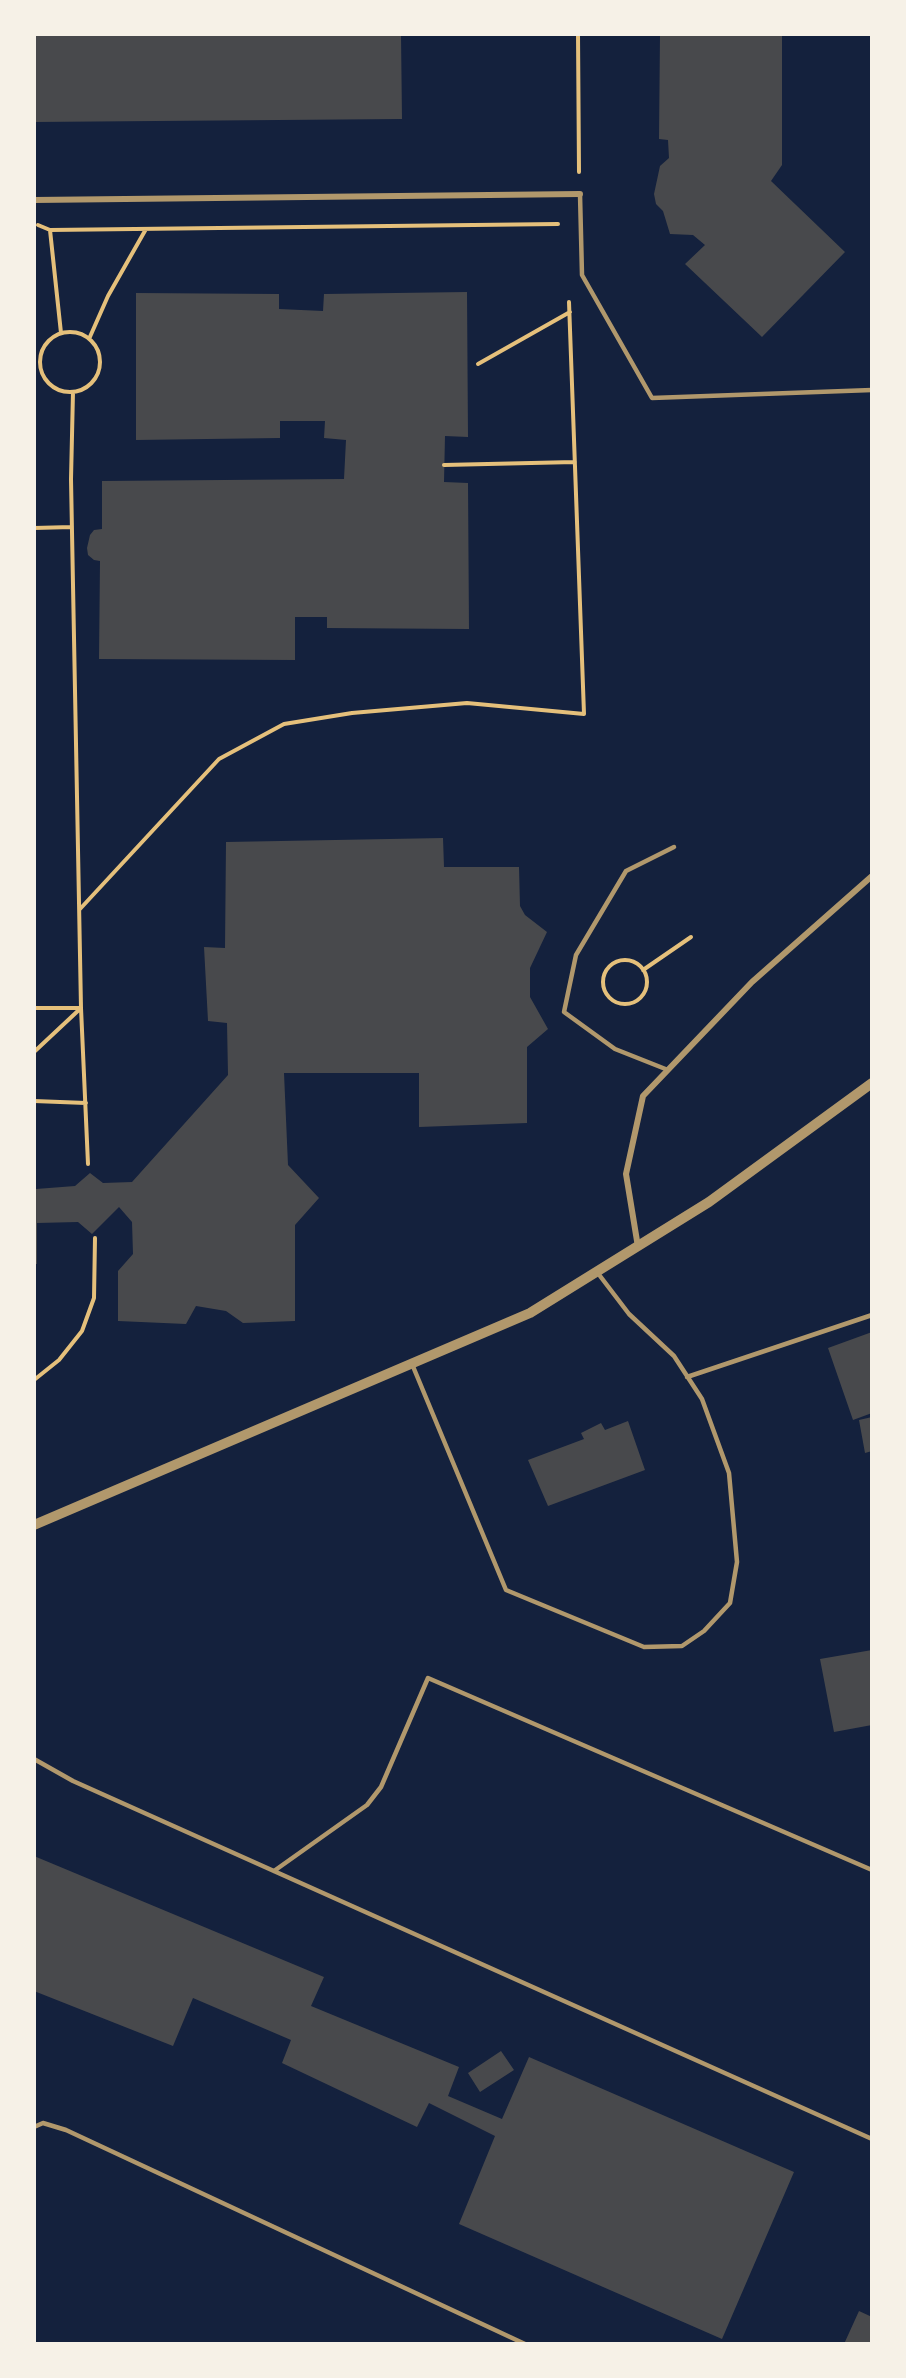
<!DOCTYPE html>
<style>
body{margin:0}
#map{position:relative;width:906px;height:2378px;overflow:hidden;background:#14213d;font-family:Lato,sans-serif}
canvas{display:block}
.frame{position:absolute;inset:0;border:36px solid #f6f1e7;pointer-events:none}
</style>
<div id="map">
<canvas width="906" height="2378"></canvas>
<div class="frame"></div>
</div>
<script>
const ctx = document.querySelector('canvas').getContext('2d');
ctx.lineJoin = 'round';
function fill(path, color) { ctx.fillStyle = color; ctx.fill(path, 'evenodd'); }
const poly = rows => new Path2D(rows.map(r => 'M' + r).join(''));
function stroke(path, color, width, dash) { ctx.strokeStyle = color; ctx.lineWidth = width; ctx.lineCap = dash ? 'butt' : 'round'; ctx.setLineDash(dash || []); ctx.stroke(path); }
fill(poly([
 [34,34,401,34,402,119,34,122],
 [660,34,782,34,782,165,771,181,845,252,762,337,685,264,705,245,693,235,670,234,663,211,656,204,654,194,660,166,669,158,668,140,659,139],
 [467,292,468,437,445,436,444,482,468,483,469,629,327,628,327,617,295,617,295,660,99,659,100,561,94,560,88,555,87,548,90,535,94,530,102,529,102,481,344,479,346,440,324,438,325,421,280,421,280,438,136,440,136,293,279,294,279,309,323,311,324,294],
 [443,838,444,867,519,867,520,906,525,915,547,932,530,968,530,997,548,1029,527,1047,527,1123,419,1127,419,1073,284,1073,288,1165,319,1198,295,1225,295,1321,243,1323,226,1311,196,1306,186,1324,118,1321,118,1271,133,1254,132,1222,119,1207,92,1234,78,1222,37,1223,37,1264,34,1264,34,1185,36,1189,75,1186,90,1173,103,1183,132,1182,228,1075,227,1023,208,1021,204,947,225,948,226,842],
 [872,1332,872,1413,853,1420,828,1348],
 [872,1417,872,1451,865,1453,859,1420],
 [628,1421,645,1470,548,1506,528,1460,584,1439,581,1433,601,1423,605,1430],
 [872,1650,872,1725,834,1732,820,1659],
 [34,1856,324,1977,311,2006,459,2067,448,2096,502,2119,529,2057,794,2172,722,2339,459,2224,495,2136,429,2103,417,2127,282,2063,291,2040,193,1998,173,2046,34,1991],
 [501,2051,514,2070,480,2092,468,2073],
 [859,2311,872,2317,872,2344,844,2344]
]), '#48494c');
stroke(poly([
 [578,34,579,172],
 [38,225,50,230,558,224],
 [50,230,61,333],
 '40 362a30 30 0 1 1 60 0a30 30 0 1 1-60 0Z',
 [89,339,108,296,146,229],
 [478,364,570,312],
 [444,465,575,462],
 [34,528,72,527],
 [80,909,219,759,284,724,352,713,467,703,584,714,569,302],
 '603 982a22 22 0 1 1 44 0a22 22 0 1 1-44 0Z',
 [643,970,691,937],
 [34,1008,81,1008,71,479,73,392],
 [81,1008,88,1164],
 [34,1052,81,1008],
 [34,1101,86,1103],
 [34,1380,59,1360,82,1331,94,1298,95,1238]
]), '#e5c07b', 4);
stroke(poly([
 [580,194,582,275,652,398,872,390],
 [668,1070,615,1049,564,1012,576,955,626,871,674,847],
 [412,1364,506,1590,644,1647,682,1646,704,1631,730,1603,737,1562,729,1473,702,1399,674,1356,629,1314,597,1272],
 [687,1377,872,1315],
 [34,1759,73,1781,872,2139],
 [274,1871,367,1805,381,1787,428,1678,872,1870],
 [34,2127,43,2123,66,2130,525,2344]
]), '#b1986c', 4.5);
stroke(poly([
 [34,200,580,194],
 [638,1247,626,1174,643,1096,752,982,872,876]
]), '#b1986c', 6);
stroke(poly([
 [34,1525,530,1313,709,1202,872,1083]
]), '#b1986c', 10);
</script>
